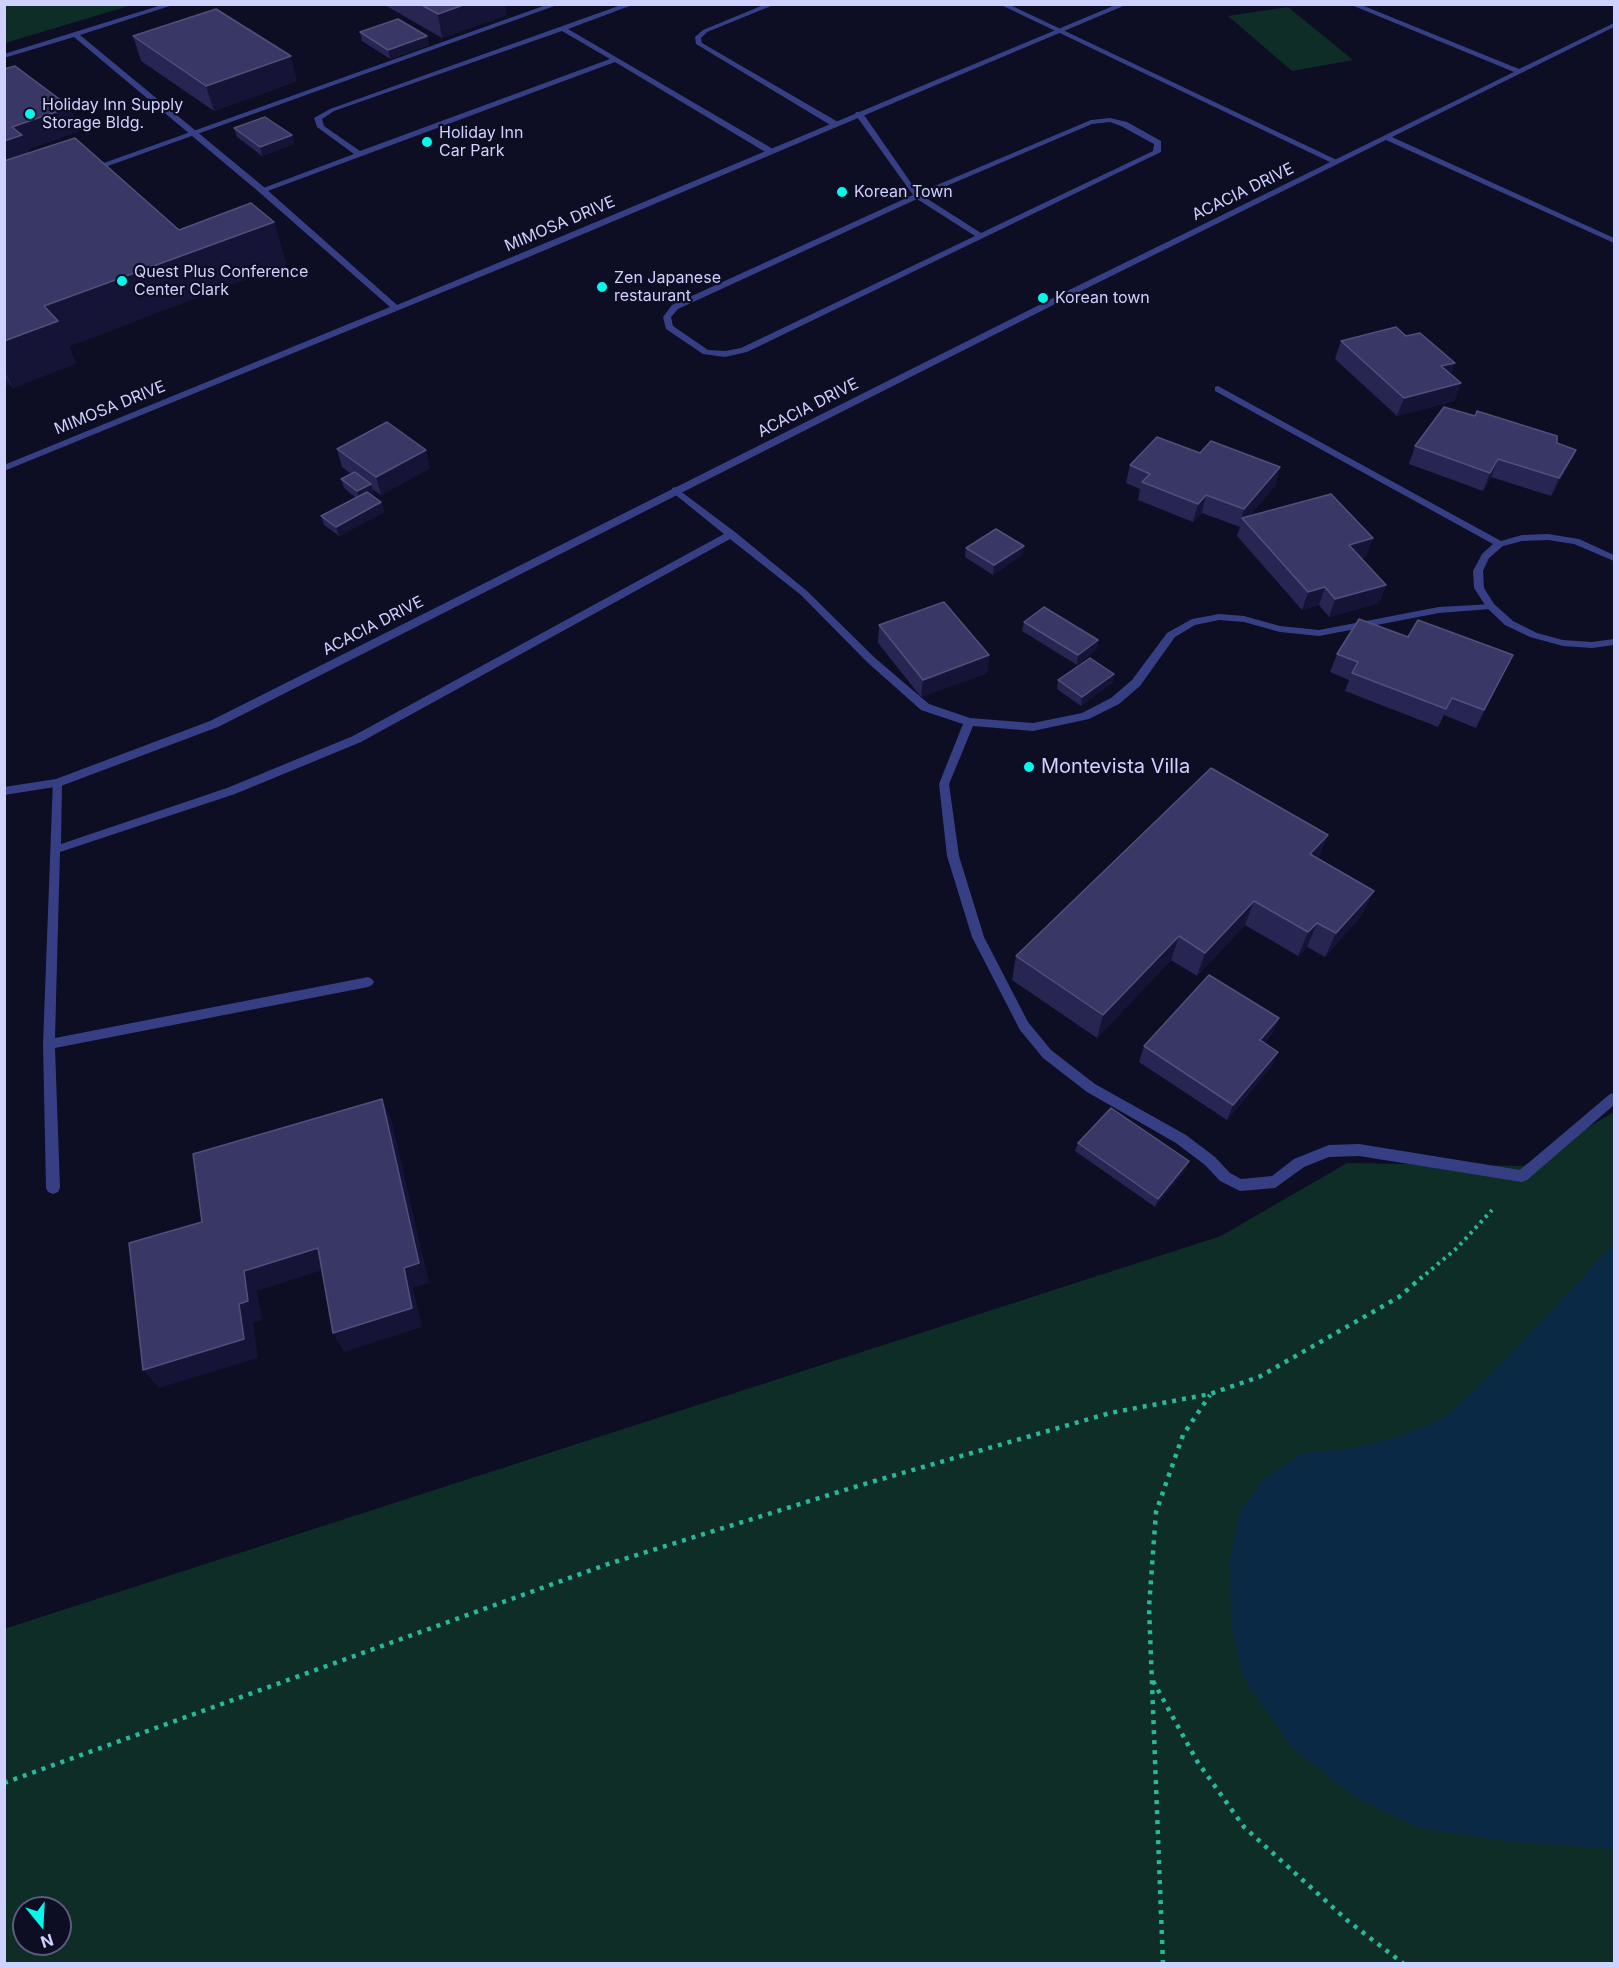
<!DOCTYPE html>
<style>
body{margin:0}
#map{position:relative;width:1619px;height:1968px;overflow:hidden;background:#0d0d23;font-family:Inter,sans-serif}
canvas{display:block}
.frame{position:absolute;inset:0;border:6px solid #cfd1ff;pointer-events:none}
.north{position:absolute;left:12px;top:1896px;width:60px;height:60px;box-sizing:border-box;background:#0d0d23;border:2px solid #5b5b7b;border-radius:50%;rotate:162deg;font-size:16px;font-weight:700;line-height:24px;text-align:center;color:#cfd1ff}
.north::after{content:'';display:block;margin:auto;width:21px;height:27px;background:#00faec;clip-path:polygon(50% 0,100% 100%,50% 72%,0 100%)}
</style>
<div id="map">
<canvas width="1619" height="1968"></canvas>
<div class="frame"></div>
<div class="north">N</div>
</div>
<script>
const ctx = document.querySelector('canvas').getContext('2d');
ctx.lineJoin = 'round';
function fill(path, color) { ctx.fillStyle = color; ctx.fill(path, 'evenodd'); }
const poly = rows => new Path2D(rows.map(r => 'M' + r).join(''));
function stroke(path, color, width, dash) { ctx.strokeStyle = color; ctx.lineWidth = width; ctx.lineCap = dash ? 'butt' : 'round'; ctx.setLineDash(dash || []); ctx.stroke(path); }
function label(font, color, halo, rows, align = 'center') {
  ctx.font = font + ' Inter,sans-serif'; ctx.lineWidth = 4.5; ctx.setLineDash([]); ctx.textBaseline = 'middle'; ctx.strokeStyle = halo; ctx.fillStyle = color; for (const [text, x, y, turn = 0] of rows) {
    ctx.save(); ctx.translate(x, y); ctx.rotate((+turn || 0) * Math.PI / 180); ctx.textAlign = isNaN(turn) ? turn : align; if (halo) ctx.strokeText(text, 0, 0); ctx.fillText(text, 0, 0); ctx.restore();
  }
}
fill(poly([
 [5,4,132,4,132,5,5,43],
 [1288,7,1353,60,1292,71,1228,16],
 [1614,1112,1614,1963,5,1963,4,1629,1221,1236,1347,1163,1523,1166],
 [24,1908,60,1908,60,1944,24,1944]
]), '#0f2d27');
fill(poly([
 [1614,1243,1614,1849,1512,1842,1419,1828,1357,1798,1293,1749,1243,1677,1231,1623,1230,1560,1239,1514,1264,1478,1303,1453,1348,1449,1391,1439,1440,1420,1471,1393,1521,1343]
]), '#092945');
stroke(poly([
 [1420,1279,1457,1248,1492,1210]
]), '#29b99a', 4, [3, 4.5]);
stroke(poly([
 [1153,1681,1197,1761,1244,1827,1348,1921,1404,1964],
 [4,1783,608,1564,861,1485,1110,1413,1210,1394,1259,1377,1399,1297,1422,1277],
 [1163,1964,1149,1607,1156,1512,1183,1435,1210,1395]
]), '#29b99a', 4.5, [4, 6]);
fill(poly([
 [549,4,560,4,94,171,87,169,549,4],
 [624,4,635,4,568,29,773,149,773,153,767,153,615,62,265,192,258,190,354,154,317,127,314,118,330,109,624,4],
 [562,31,610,59,360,151,324,126,322,119,334,111,562,31],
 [766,4,776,4,707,32,701,38,702,43,838,122,838,126,832,126,696,44,695,37,703,30,766,4],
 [999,4,1008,4,1341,162,1334,164,999,4],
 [856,112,862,112,918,193,1091,120,1110,118,1127,122,1161,141,1161,152,747,352,725,357,703,354,666,329,663,317,672,305,913,195,855,114,856,112],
 [1110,122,1121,126,1154,144,1153,151,981,233,923,196,1092,124,1110,122],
 [917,199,975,236,741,348,725,351,708,350,673,326,671,317,678,309,917,199],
 [675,487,735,532,807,591,875,658,929,704,970,718,1033,723,1082,713,1111,698,1132,680,1167,633,1192,619,1219,614,1244,616,1280,626,1319,630,1439,607,1493,604,1495,606,1490,609,1439,613,1319,636,1280,632,1244,622,1219,620,1195,625,1175,637,1140,686,1119,704,1089,719,1033,731,973,726,949,784,959,856,984,937,1028,1022,1051,1050,1095,1084,1186,1135,1215,1157,1230,1173,1241,1179,1272,1176,1294,1159,1329,1145,1359,1144,1520,1170,1610,1094,1614,1093,1614,1105,1527,1180,1522,1182,1359,1156,1329,1157,1304,1167,1275,1188,1240,1191,1220,1181,1205,1165,1176,1143,1087,1092,1043,1058,1020,1030,972,937,947,856,939,784,963,724,921,710,867,662,801,595,730,539,361,742,235,794,60,852,55,1038,368,977,372,979,374,982,372,985,368,987,55,1048,60,1188,58,1192,53,1194,48,1192,46,1188,43,1044,53,780,61,780,62,783,61,844,227,788,353,736,724,534,672,492,672,488,675,487]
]), '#363f84');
fill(poly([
 [165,4,176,4,80,35,265,188,397,305,1118,4,1128,4,524,259,4,471,4,465,390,307,259,192,74,37,4,58,4,54,165,4],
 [1349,4,1359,4,1519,69,1614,23,1614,27,1392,137,1614,238,1614,243,1386,140,1069,297,218,727,61,786,4,795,4,787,56,779,210,721,1063,293,1514,72,1349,4],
 [1218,386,1501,541,1522,535,1548,534,1579,539,1614,555,1614,561,1574,544,1548,540,1522,541,1503,546,1489,558,1483,571,1484,588,1494,604,1513,621,1537,633,1563,640,1592,642,1614,639,1614,645,1592,648,1563,646,1530,637,1505,625,1487,608,1474,588,1473,571,1482,554,1493,544,1215,391,1215,387,1218,386]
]), '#363f84');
fill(poly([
 [383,4,505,4,506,15,442,38],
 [360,32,427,36,429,45,390,59,362,41],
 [133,36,297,81,214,111,141,61],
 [4,69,79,131,28,149,30,153,179,230,274,222,286,264,69,346,76,363,13,388,10,384,4,386],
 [234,128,292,135,294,144,262,156,237,137],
 [1341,341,1451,375,1461,383,1454,401,1397,416,1335,359],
 [1557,443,1576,450,1567,468,1551,496,1491,477,1483,491,1409,464,1415,446],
 [337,449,430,468,381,495,372,489,374,494,371,495,381,502,384,512,339,536,324,525,321,516,356,498,344,488,341,479,351,474,342,467],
 [1200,453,1280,467,1275,486,1249,516,1373,538,1366,556,1361,558,1386,585,1379,603,1329,617,1319,605,1302,610,1237,536,1240,527,1202,513,1193,522,1138,500,1140,489,1126,483,1130,465],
 [1024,546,1022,555,993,575,965,557,966,548],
 [1024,622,1097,649,1077,665,1022,631],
 [879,625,989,655,987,673,921,697,878,643],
 [1408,637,1513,655,1476,728,1444,715,1438,727,1345,691,1349,680,1330,672,1337,654],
 [1114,674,1112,683,1081,706,1057,689,1058,680],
 [1318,859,1362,915,1325,957,1307,947,1298,956,1245,925,1197,976,1171,960,1097,1038,1012,980,1016,956],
 [1279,1018,1272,1034,1265,1042,1271,1067,1227,1120,1139,1062,1144,1046],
 [1078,1143,1189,1161,1186,1169,1155,1207,1075,1151]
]), '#272552');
fill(poly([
 [466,4,505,4,506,15,442,38,438,14],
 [427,36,429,45,390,59,388,50],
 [291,56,297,81,214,111,206,86],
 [70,107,79,131,28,149,32,159,4,169,4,141,12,127],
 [292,135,294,144,262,156,260,147],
 [274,222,286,264,69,346,76,363,13,388,4,370,4,341,44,306],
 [1455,363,1449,381,1441,366],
 [4,373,10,384,4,386],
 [1461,383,1454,401,1397,416,1404,398],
 [426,450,430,468,381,495,376,477],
 [1576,450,1567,468,1551,496,1559,478],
 [1498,459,1491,477,1483,491,1490,473],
 [1280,467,1275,486,1245,521,1242,518,1239,527,1244,509],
 [371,484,374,494,360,501,357,491],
 [1206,495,1202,513,1193,522,1198,504],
 [381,502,384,512,339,536,336,527],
 [1373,538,1366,556,1342,563,1349,545],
 [1024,546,1022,555,993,575,994,565],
 [1386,585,1379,603,1329,617,1335,599],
 [1325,587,1319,605,1302,610,1308,592],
 [1098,640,1097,649,1077,665,1078,655],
 [989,655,987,673,921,697,923,680],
 [1513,655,1504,673,1476,728,1484,710],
 [1114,674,1112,683,1081,706,1082,697],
 [1328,835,1318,860,1310,854],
 [1374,891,1362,915,1325,957,1336,933],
 [1254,901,1245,925,1197,976,1205,953],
 [1317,923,1307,947,1298,956,1308,932],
 [1179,936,1171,960,1097,1038,1103,1015],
 [1279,1018,1272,1034,1253,1055,1260,1040],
 [1278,1052,1271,1067,1227,1120,1233,1105],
 [382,1099,392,1122,429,1283,413,1288,422,1327,344,1352,333,1333,404,1268],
 [1189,1161,1186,1169,1155,1207,1158,1199],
 [318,1248,329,1268,257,1291,262,1320,253,1323,258,1358,159,1388,143,1370,239,1304,244,1271]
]), '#151437');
const building = poly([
 [420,4,466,4,438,14,420,4],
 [216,9,291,56,206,86,133,36,216,9],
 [398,19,427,36,388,50,360,32,398,19],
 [15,66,70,107,12,127,22,135,4,141,4,69,15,66],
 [265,117,292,135,260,147,234,128,265,117],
 [75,138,179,230,251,203,274,222,44,306,58,321,4,341,4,161,75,138],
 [1396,327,1406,336,1420,333,1455,363,1441,366,1461,383,1404,398,1341,341,1396,327],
 [1444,407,1475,416,1477,411,1557,436,1557,443,1576,450,1559,478,1498,459,1490,473,1415,446,1444,407],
 [387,422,426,450,376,477,337,449,387,422],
 [1157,437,1200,453,1211,441,1280,467,1244,509,1206,495,1198,504,1142,482,1150,474,1130,465,1157,437],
 [355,472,371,484,357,491,341,479,355,472],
 [367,492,381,502,336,527,321,516,367,492],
 [1331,494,1373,538,1349,545,1386,585,1335,599,1325,587,1308,592,1242,518,1331,494],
 [996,529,1024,546,994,565,966,548,996,529],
 [944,602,989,655,923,680,879,625,944,602],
 [1044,607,1098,640,1078,655,1024,622,1044,607],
 [1359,619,1408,637,1418,620,1513,655,1484,710,1452,698,1446,709,1352,673,1358,662,1337,654,1359,619],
 [1090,658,1114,674,1082,697,1058,680,1090,658],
 [1211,768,1328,835,1310,854,1374,891,1336,933,1317,923,1308,932,1254,901,1205,953,1179,936,1103,1015,1016,956,1211,768],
 [1209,975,1279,1018,1260,1040,1278,1052,1233,1105,1144,1046,1209,975],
 [382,1099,419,1263,404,1268,412,1308,333,1333,318,1248,244,1271,248,1301,239,1304,244,1339,143,1370,129,1243,202,1222,193,1154,382,1099],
 [1111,1108,1189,1161,1158,1199,1078,1143,1111,1108]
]);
fill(building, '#393765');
stroke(building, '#50507d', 1.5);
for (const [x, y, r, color] of [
 [30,114,6,"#00faec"],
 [427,142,6,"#00faec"],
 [842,192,6,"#00faec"],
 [122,281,6,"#00faec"],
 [602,287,6,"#00faec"],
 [1043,298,6,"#00faec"],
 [1029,767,6,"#00faec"]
]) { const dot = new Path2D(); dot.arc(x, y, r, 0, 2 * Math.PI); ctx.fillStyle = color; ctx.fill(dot); stroke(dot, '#0d0d23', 2); }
label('16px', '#cfd1ff', '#0d0d23', [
 ["Holiday Inn Supply",42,105],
 ["Storage Bldg.",42,123],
 ["Holiday Inn",439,133],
 ["Car Park",439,151],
 ["Korean Town",854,192],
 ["Quest Plus Conference",134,272],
 ["Center Clark",134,290],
 ["Zen Japanese",614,278],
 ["restaurant",614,296],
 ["Korean town",1055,298]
], 'left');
label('16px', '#cfd1ff', '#0d0d23', [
 ["ACACIA DRIVE",1243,192,-26],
 ["MIMOSA DRIVE",560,224,-23],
 ["MIMOSA DRIVE",110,408,-22],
 ["ACACIA DRIVE",808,408,-27],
 ["ACACIA DRIVE",373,626,-27]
]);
label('20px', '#cfd1ff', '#0d0d23', [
 ["Montevista Villa",1041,767]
], 'left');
</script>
